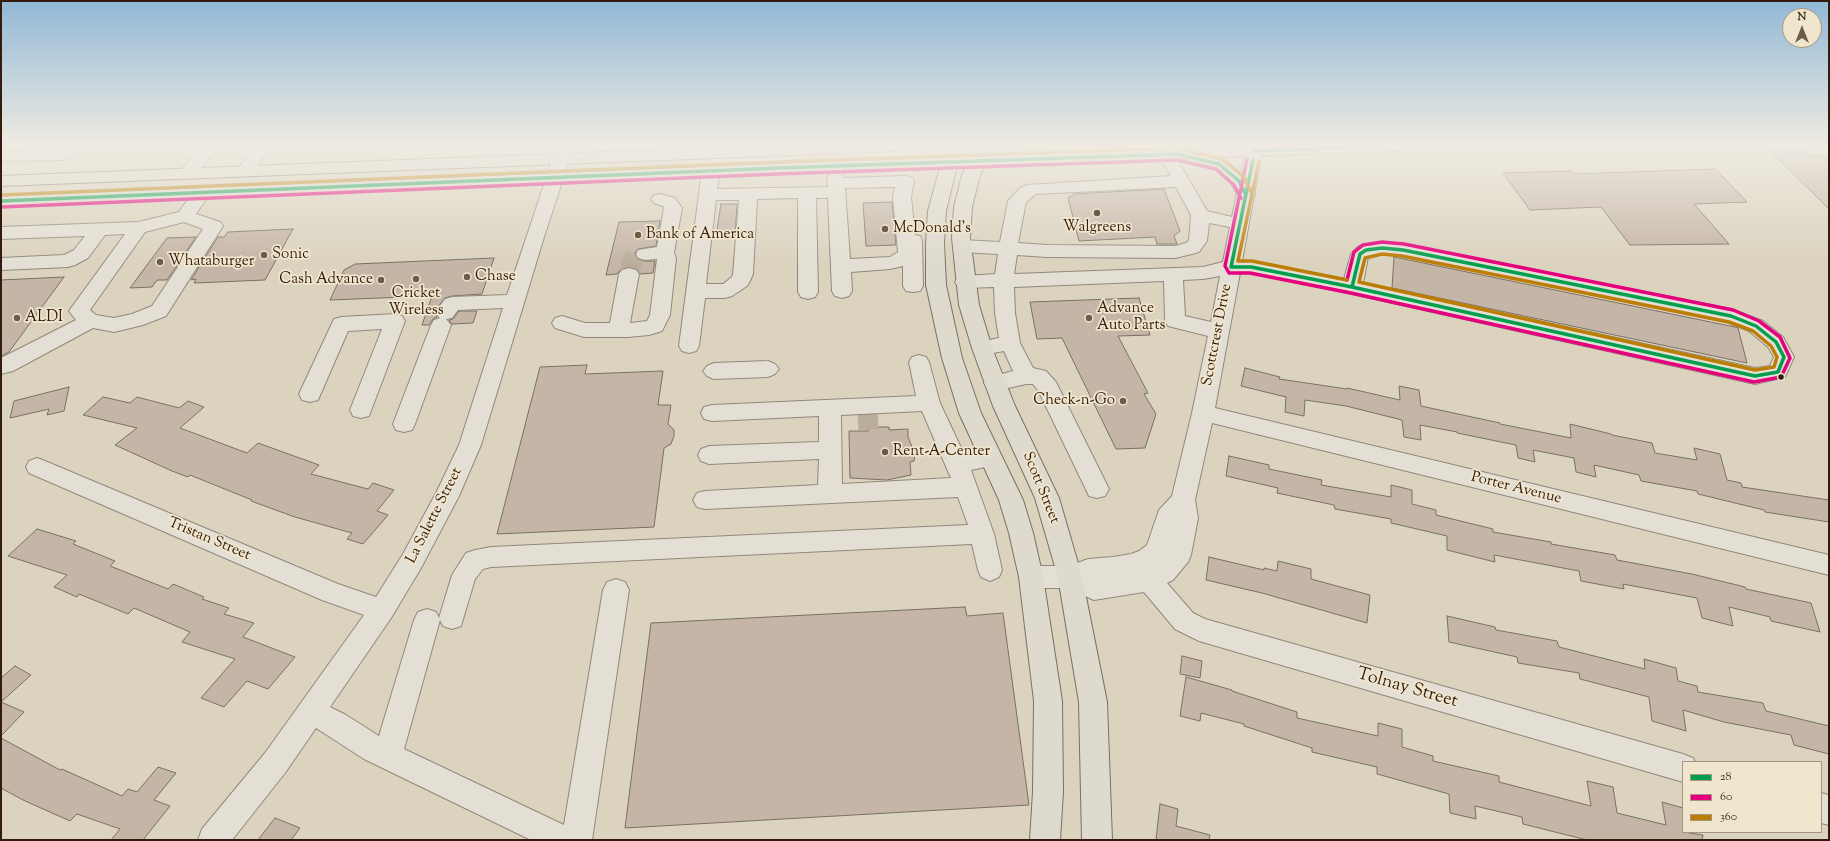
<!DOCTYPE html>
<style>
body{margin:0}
#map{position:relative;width:1830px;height:841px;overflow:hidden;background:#dcd3bf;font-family:"Sorts Mill Goudy",serif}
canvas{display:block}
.frame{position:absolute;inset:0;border:2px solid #331c0d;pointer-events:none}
.legend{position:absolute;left:1682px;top:761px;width:140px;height:72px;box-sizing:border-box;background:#f0e6ce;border:1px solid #a49581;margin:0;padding:5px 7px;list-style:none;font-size:12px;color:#331c0d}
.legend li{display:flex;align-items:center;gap:8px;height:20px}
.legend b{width:20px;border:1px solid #a49581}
.north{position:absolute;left:1782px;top:8px;width:40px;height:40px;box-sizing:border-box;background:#f0e6ce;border:1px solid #a49581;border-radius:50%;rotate:0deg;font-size:11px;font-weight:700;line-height:16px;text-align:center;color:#331c0d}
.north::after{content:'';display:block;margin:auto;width:14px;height:18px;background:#6e5c4b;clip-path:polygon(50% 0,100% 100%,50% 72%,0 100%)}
</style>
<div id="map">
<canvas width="1830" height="841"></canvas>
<div class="frame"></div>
<ul class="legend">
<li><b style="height:5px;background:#039f4e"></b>28</li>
<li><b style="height:5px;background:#e5007d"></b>60</li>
<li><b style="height:5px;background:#bc7d04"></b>360</li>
</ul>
<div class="north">N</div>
</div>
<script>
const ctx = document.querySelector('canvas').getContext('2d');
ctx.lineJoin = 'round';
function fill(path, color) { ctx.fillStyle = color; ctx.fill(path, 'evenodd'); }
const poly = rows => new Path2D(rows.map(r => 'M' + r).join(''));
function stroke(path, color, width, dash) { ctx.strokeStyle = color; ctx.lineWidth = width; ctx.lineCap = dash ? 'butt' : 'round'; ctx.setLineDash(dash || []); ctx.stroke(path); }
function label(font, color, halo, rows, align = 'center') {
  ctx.font = font + ' "Sorts Mill Goudy",serif'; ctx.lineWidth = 3.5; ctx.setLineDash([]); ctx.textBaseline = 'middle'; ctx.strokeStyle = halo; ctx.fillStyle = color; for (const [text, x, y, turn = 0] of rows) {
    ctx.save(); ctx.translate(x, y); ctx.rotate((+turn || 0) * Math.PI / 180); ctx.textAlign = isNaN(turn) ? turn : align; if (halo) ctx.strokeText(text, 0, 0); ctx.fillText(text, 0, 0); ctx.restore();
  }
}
fill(poly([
 [300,146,363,146,358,155,285,158]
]), '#cbc6a1');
const building = poly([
 [1767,148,1801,148,1810,156,1829,156,1829,209,1767,148],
 [1715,169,1747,202,1694,204,1729,244,1630,245,1601,207,1530,210,1503,173,1572,171,1575,174,1715,169],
 [1164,189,1180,231,1174,236,1177,244,1157,244,1155,237,1079,241,1068,198,1074,194,1164,189],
 [892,202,896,245,866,246,863,203,892,202],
 [721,204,737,204,735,236,716,236,721,204],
 [660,221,656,246,638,249,635,253,638,259,645,261,655,261,653,273,640,274,636,269,629,267,621,269,617,274,606,275,619,222,660,221],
 [293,229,265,280,194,283,196,279,191,280,218,237,224,237,228,232,293,229],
 [196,237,167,280,157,280,152,287,130,288,167,238,196,237],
 [1394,257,1735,327,1738,328,1747,363,1392,288,1394,257],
 [494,258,482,294,452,296,445,298,434,312,437,317,433,319,429,325,422,325,432,296,330,300,344,270,355,264,494,258],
 [64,277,9,352,1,356,1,280,64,277],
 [1139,298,1150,335,1118,336,1148,393,1144,394,1156,414,1145,448,1116,449,1062,338,1037,339,1030,302,1139,298],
 [459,311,477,311,473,323,452,324,449,320,453,319,459,311],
 [587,365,585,374,663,371,658,405,671,405,668,424,674,430,674,436,671,444,664,448,654,527,497,534,540,367,587,365],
 [1245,368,1280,377,1279,379,1347,389,1347,388,1400,400,1399,386,1419,390,1421,406,1500,423,1500,424,1571,438,1570,424,1611,434,1612,435,1652,443,1655,453,1697,460,1694,448,1720,454,1727,480,1741,483,1742,487,1829,500,1829,522,1765,512,1764,510,1698,494,1697,491,1641,481,1639,475,1594,465,1596,477,1576,472,1574,458,1533,450,1535,462,1518,458,1516,445,1457,433,1457,432,1420,425,1421,440,1404,437,1402,420,1346,406,1305,400,1304,416,1285,412,1286,397,1241,386,1245,368],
 [69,387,64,411,47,415,49,409,10,418,14,401,69,387],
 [103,397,130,403,137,397,179,408,188,401,204,407,180,428,247,453,258,443,319,465,311,474,368,489,373,483,394,490,377,511,388,515,363,544,347,539,352,533,295,517,251,501,252,500,190,475,188,477,172,471,115,445,137,428,83,415,103,397],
 [881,427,889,427,889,430,908,429,908,437,915,454,914,461,910,462,911,475,887,480,850,478,849,431,868,431,868,428,881,427],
 [1229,456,1269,465,1269,469,1322,480,1321,485,1391,497,1391,485,1412,490,1412,504,1436,510,1436,515,1493,529,1493,532,1551,542,1551,544,1615,555,1617,560,1692,574,1745,587,1746,589,1811,603,1820,632,1771,621,1770,617,1729,607,1733,626,1702,618,1697,598,1623,584,1624,589,1581,581,1579,571,1494,555,1495,562,1447,550,1447,536,1391,523,1391,519,1335,509,1334,505,1277,493,1278,488,1226,476,1229,456],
 [37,529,76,541,73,544,115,561,110,566,168,589,173,584,204,597,202,599,229,608,224,614,254,623,243,637,295,657,268,689,247,681,224,707,201,698,235,659,182,642,190,632,134,608,128,614,79,594,77,597,54,587,67,575,8,556,37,529],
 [1209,557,1264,570,1264,568,1277,571,1278,561,1311,569,1311,579,1370,595,1367,623,1262,593,1206,580,1209,557],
 [965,607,967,616,1003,613,1029,805,625,828,651,623,965,607],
 [1447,616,1495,627,1496,630,1557,641,1559,647,1645,669,1644,659,1676,668,1678,681,1697,686,1698,692,1763,703,1766,711,1829,726,1829,754,1794,745,1791,735,1724,722,1683,710,1686,731,1652,721,1649,697,1580,679,1579,673,1518,663,1517,657,1449,642,1447,616],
 [1182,656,1202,661,1200,678,1180,674,1182,656],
 [15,666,31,675,1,702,1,678,15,666],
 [1186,677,1232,690,1232,691,1297,712,1297,718,1378,736,1378,723,1402,729,1402,747,1433,756,1433,761,1499,776,1499,782,1591,806,1587,781,1613,787,1617,813,1666,825,1662,802,1683,808,1683,832,1703,835,1702,840,1587,840,1523,824,1522,817,1475,806,1476,819,1450,813,1449,794,1377,774,1377,767,1312,752,1312,748,1244,726,1244,724,1201,713,1200,721,1180,716,1186,677],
 [1,702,24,712,1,736,1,702],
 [1,738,60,770,62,769,122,796,128,789,137,792,158,767,176,773,154,800,170,806,143,840,111,840,120,829,77,814,70,821,23,800,1,788,1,738],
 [1160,804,1178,809,1176,826,1210,835,1209,840,1156,840,1160,804],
 [275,818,300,828,291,840,258,840,275,818]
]);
fill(building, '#c5b5a7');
stroke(building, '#787064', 1);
stroke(poly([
 [629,274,633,259,636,255,645,254],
 [858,420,880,419]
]), '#baae9b', 20, [20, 10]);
const minor = poly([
 [64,146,84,146,69,159,63,160,1,161,1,151,59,150,64,146],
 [204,146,223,146,207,161,194,178,188,179,182,178,179,174,182,170,195,153,204,146],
 [254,146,272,146,264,156,252,175,246,176,240,175,237,171,254,146],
 [557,146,574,146,544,237,481,445,459,496,421,568,391,618,330,707,346,715,379,736,414,620,418,612,427,609,436,612,440,620,404,749,564,825,603,590,607,582,616,579,625,582,629,590,592,840,531,840,364,759,316,728,285,773,232,840,198,840,202,829,265,753,364,615,322,600,29,473,26,467,29,461,37,458,45,461,338,584,376,597,403,554,436,493,459,445,503,308,458,310,452,318,446,319,451,325,415,424,412,430,404,432,396,430,393,424,431,325,434,320,440,318,435,313,445,299,452,297,507,295,557,146],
 [1041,146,1057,146,1060,158,1057,162,1051,163,1045,162,1042,158,1041,146],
 [1247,146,1263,146,1242,261,1251,261,1344,279,1351,254,1359,246,1382,242,1403,244,1731,309,1763,321,1783,337,1794,357,1785,377,1755,384,1352,294,1251,273,1240,273,1215,408,1829,555,1829,575,1212,423,1195,500,1198,518,1191,555,1188,562,1173,580,1167,583,1193,613,1205,619,1683,754,1693,758,1695,762,1683,762,1683,782,1199,641,1175,629,1144,592,1094,600,1067,588,1031,588,1022,585,1019,577,1022,569,1031,566,1069,566,1088,559,1113,557,1131,554,1139,551,1147,545,1159,510,1172,496,1192,413,1208,336,1168,326,1165,321,1164,281,1014,287,1015,313,1020,343,1033,368,1046,371,1056,382,1109,489,1105,496,1097,498,1089,496,1039,392,1033,384,1026,384,995,391,987,388,984,383,987,378,1013,371,1004,351,982,355,975,353,972,348,975,343,999,338,995,313,994,287,965,288,958,287,955,282,958,277,965,276,995,274,998,254,962,252,955,250,953,246,955,242,962,240,1000,242,1008,201,1020,188,1027,185,1171,176,1158,154,1160,150,1166,149,1172,150,1174,154,1207,211,1232,217,1247,146],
 [1176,187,1191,215,1189,240,1186,243,1175,246,1047,245,1018,243,1026,202,1036,194,1176,187],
 [1209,223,1230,227,1223,262,1203,267,1014,274,1017,255,1047,257,1175,258,1192,254,1199,252,1207,241,1209,223],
 [1382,254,1403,256,1727,322,1749,331,1768,347,1774,357,1770,366,1755,368,1363,283,1368,257,1382,254],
 [1220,276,1211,322,1185,316,1183,280,1203,279,1220,276],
 [711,166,717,167,720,171,717,189,828,187,827,178,830,174,836,173,842,174,844,178,905,176,911,177,914,181,911,197,915,235,920,236,922,240,923,286,920,291,913,292,906,291,903,286,903,266,890,269,851,272,852,291,849,296,842,298,835,296,832,291,828,198,816,198,818,292,815,297,808,299,801,297,798,292,798,198,757,199,753,274,750,281,747,286,732,296,725,298,705,298,699,346,696,351,689,353,682,351,679,346,702,171,705,167,711,166],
 [895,187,893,197,898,252,890,257,850,259,845,188,895,187],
 [716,200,739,200,733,274,732,277,723,284,706,284,716,200],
 [202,187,208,188,211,192,196,214,220,222,223,226,166,316,143,325,114,332,93,328,13,371,1,374,1,358,76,320,69,311,125,234,105,235,88,258,75,265,68,267,1,270,1,258,64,255,74,250,85,236,1,239,1,227,139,222,179,212,196,188,202,187],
 [184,222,203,229,152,306,132,314,114,318,96,315,90,310,145,232,184,222],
 [660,194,675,198,682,208,674,253,676,258,670,315,662,331,649,335,628,337,584,337,555,328,552,323,555,318,562,316,585,323,610,323,619,274,622,270,629,268,636,270,639,274,630,323,647,321,650,315,657,259,645,260,638,258,636,254,638,250,657,247,664,208,663,206,654,203,651,199,654,195,660,194],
 [395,314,402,316,405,321,369,416,361,418,353,416,350,410,382,329,348,331,318,400,310,402,302,400,299,394,334,319,341,317,395,314],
 [919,355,926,357,929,362,940,403,964,454,991,449,999,452,1002,458,999,464,971,470,994,534,1002,570,999,577,990,581,981,577,978,570,972,544,491,567,483,569,475,579,461,626,452,629,443,626,439,618,452,575,466,553,475,550,491,547,968,525,958,497,705,509,697,507,693,500,697,493,705,491,818,485,819,459,709,464,701,461,698,455,701,449,709,446,819,442,819,416,712,421,704,419,701,413,704,407,712,405,916,396,909,362,912,357,919,355],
 [922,411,951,478,842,484,841,415,922,411],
 [768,361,775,364,779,369,775,374,768,377,714,379,707,376,703,371,707,366,714,363,768,361],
 [1821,793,1829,795,1829,825,1821,823,1821,793]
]);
const major = poly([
 [756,146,902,146,900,150,894,151,1,186,1,176,756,146],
 [950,146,964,146,965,149,962,156,971,156,976,146,990,146,991,149,989,155,1244,146,1404,146,1402,150,1396,151,1216,157,1225,160,1245,177,1255,195,1252,199,1246,200,1240,199,1231,183,1223,175,1213,168,1190,161,1189,158,984,166,980,175,972,207,970,238,979,305,992,348,1015,406,1059,498,1082,577,1107,702,1112,840,1082,840,1079,702,1058,577,1035,498,993,406,972,348,959,305,952,238,954,207,962,175,966,166,957,167,956,170,946,211,944,243,946,285,962,358,981,413,1023,500,1033,533,1043,577,1062,701,1063,792,1060,840,1030,840,1033,792,1034,701,1019,577,1009,533,999,500,959,413,942,358,926,285,926,243,928,211,940,167,1,206,1,196,945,157,950,146]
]);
stroke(minor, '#90887b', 2);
stroke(major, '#787064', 2);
fill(minor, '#e4dfd5');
fill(major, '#dfdace');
stroke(poly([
 [1254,151,1387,146],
 [1253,160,1231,267,1251,267,1352,287],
 [1,201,777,168,1177,154,1219,164,1239,181,1246,195],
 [1382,248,1403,250,1731,316,1756,326,1776,342,1784,357,1778,372,1755,376,1352,287,1360,254,1366,250,1382,248]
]), '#039f4e', 3.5);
stroke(poly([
 [1247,159,1225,266,1229,273,1250,273,1351,293,1754,382,1781,377,1790,358,1780,337,1759,321,1733,310,1404,244,1382,242,1363,245,1354,252,1347,280],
 [1,207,777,174,1177,160,1216,169,1234,185,1241,198]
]), '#e5007d', 3.5);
stroke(poly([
 [1259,161,1238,261,1252,261,1347,280],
 [1,195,777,162,1177,148,1222,159,1244,177,1251,192],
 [1382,254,1402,256,1729,322,1753,331,1771,346,1777,357,1774,367,1755,370,1359,282,1365,258,1382,254]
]), '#bc7d04', 3.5);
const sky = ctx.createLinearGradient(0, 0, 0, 264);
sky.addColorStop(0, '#91b8d6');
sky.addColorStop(0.55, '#efebe2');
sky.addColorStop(1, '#efebe200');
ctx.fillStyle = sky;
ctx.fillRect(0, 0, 1830, 264);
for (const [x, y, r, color] of [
 [1097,213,4,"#6e5c4b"],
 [885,229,4,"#6e5c4b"],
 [638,235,4,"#6e5c4b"],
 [264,255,4,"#6e5c4b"],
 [160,262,4,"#6e5c4b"],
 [467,277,4,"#6e5c4b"],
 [416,279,4,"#6e5c4b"],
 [381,280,4,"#6e5c4b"],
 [17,318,4,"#6e5c4b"],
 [1089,318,4,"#6e5c4b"],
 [1781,377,3.5,"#331c0d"],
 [1123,401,4,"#6e5c4b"],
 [885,452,4,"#6e5c4b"]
]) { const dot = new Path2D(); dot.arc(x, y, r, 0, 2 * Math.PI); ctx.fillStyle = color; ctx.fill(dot); stroke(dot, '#f0e6ce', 1.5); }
label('15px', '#331c0d', '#f0e6ce', [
 ["Walgreens",1097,228,"center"],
 ["McDonald's",893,229],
 ["Bank of America",646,235],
 ["Sonic",272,255],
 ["Whataburger",168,262],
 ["Chase",475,277],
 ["Cash Advance",373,280,"right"],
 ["Cricket",416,294,"center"],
 ["Wireless",416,311,"center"],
 ["Advance",1097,309],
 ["Auto Parts",1097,326],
 ["ALDI",25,318],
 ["Check-n-Go",1115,401,"right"],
 ["Rent-A-Center",893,452]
], 'left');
label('15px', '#331c0d', '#f0e6ce', [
 ["Scottcrest Drive",1218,335,-79],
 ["Scott Street",1040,488,68],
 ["Porter Avenue",1516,489,14],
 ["La Salette Street",435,516,-63],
 ["Tristan Street",209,540,23]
]);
label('18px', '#331c0d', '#f0e6ce', [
 ["Tolnay Street",1407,689,16]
]);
</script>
